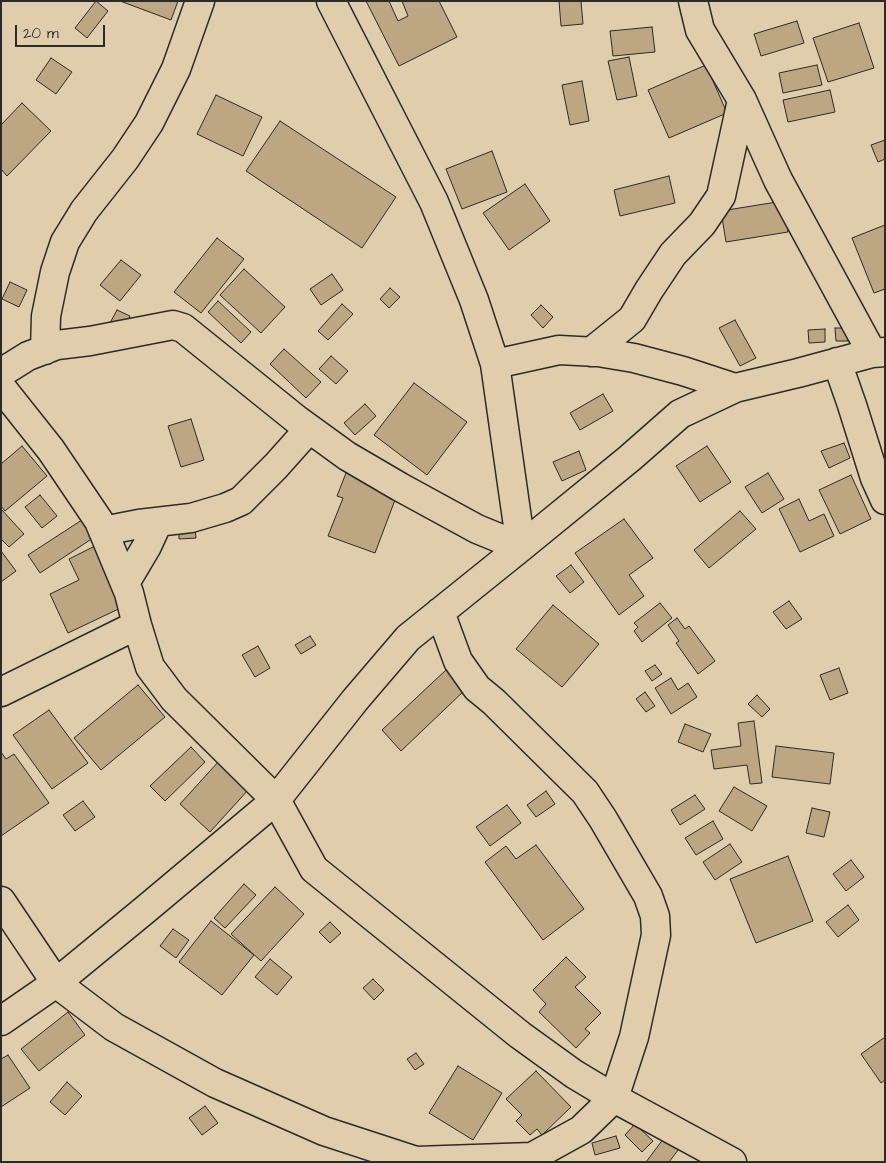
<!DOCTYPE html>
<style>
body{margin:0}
#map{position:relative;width:886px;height:1163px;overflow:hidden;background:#e0cdab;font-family:"Architects Daughter",sans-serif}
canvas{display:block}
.frame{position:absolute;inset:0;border:2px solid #2b2b2b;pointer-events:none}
.scale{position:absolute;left:15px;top:25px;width:90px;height:22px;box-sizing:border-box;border:2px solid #2b2b2b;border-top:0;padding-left:6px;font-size:15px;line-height:18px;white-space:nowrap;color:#2b2b2b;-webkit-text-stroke:4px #e0cdab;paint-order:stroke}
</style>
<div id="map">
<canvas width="886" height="1163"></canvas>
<div class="frame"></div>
<div class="scale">20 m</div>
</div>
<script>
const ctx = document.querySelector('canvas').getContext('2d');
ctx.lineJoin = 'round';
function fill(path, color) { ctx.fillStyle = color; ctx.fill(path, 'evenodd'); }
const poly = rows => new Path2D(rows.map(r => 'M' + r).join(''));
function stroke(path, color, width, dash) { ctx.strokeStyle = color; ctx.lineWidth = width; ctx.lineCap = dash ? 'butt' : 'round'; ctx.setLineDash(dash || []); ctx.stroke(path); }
const building = poly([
 [96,1,108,11,87,38,75,28,96,1],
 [120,1,178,1,171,20,120,1],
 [366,1,389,1,398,21,408,16,402,1,439,1,457,37,399,66,366,1],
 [559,1,581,1,583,24,561,26,559,1],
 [797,21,804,43,761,56,754,34,797,21],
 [859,23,874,68,828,82,813,38,859,23],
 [652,27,655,52,613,56,610,31,652,27],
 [629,57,637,96,617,100,608,61,629,57],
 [51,58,72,72,56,94,36,80,51,58],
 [706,65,727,113,669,138,648,90,706,65],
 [817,65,822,85,783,93,779,73,817,65],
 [582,81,589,121,570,125,562,85,582,81],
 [830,90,835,112,788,122,783,100,830,90],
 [216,95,262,117,243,156,197,134,216,95],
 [22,103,51,131,7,176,1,169,1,125,22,103],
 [280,121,396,197,362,248,246,171,280,121],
 [885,140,885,159,878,162,871,145,885,140],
 [492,151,507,192,462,209,446,169,492,151],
 [669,176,675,203,620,216,614,190,669,176],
 [525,184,550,221,509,250,483,213,525,184],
 [783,201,788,232,726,242,721,211,783,201],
 [885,225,885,289,874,293,852,238,885,225],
 [217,238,244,259,201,313,174,292,217,238],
 [121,260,141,275,120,301,100,285,121,260],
 [244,269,285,307,261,333,220,295,244,269],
 [332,274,343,290,321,305,310,289,332,274],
 [10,282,27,290,19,307,2,299,10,282],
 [390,288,400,297,389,308,380,299,390,288],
 [218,301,251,332,241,343,208,312,218,301],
 [342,304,353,314,328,340,318,331,342,304],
 [541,305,553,317,543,328,531,315,541,305],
 [117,310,130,316,124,329,110,323,117,310],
 [735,320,756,358,740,366,719,328,735,320],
 [835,328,848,328,848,341,836,341,835,328],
 [825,329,825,342,809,343,808,330,825,329],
 [284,349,321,382,306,398,270,364,284,349],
 [331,356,348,371,336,384,319,369,331,356],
 [414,383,467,422,427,475,374,435,414,383],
 [603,394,613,411,580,430,570,413,603,394],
 [365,404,376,416,355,435,344,423,365,404],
 [191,419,204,460,181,467,168,426,191,419],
 [844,443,850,458,829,468,821,451,844,443],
 [22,446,47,476,5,511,1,506,1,464,22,446],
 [707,446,731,482,700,502,676,466,707,446],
 [579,451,586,470,562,481,553,462,579,451],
 [346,473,398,492,375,553,328,536,343,498,337,496,346,473],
 [768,473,784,499,762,513,745,487,768,473],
 [851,475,871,519,840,534,819,490,851,475],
 [40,495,57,516,42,528,25,507,40,495],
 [799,499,809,521,824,514,834,536,800,552,779,509,799,499],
 [1,509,24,534,9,547,1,539,1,509],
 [740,511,756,529,709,568,694,550,740,511],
 [85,518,96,536,40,573,28,555,85,518],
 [624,519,653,558,629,575,644,596,619,615,575,553,624,519],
 [195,528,196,538,179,539,179,529,195,528],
 [99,544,129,604,68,633,50,594,79,580,69,559,99,544],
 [1,551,16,571,1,582,1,551],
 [571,565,584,582,570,593,556,576,571,565],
 [789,601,802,619,786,629,773,612,789,601],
 [660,603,672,618,642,642,634,631,638,627,634,623,660,603],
 [553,605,599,644,562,687,516,649,553,605],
 [677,618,685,629,689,626,715,661,698,674,676,643,679,641,668,625,677,618],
 [310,636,316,645,301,654,295,645,310,636],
 [258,646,270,668,255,677,242,655,258,646],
 [655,665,662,674,652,681,645,671,655,665],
 [839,668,848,693,830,700,820,675,839,668],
 [447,669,466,689,401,751,382,730,447,669],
 [671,678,678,690,688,683,697,697,671,714,655,688,671,678],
 [138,685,165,717,101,770,74,738,138,685],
 [645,692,655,706,646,712,636,699,645,692],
 [757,695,770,709,762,717,748,704,757,695],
 [49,710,88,763,52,789,13,735,49,710],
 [754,721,762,783,750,784,747,765,714,769,711,750,741,746,738,723,754,721],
 [685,724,711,734,703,752,678,742,685,724],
 [776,746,834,753,830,784,772,777,776,746],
 [191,747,205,762,165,801,150,786,191,747],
 [1,752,6,759,14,754,49,803,1,836,1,752],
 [219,761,249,789,210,832,180,804,219,761],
 [734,787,767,806,752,831,719,811,734,787],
 [546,791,555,804,536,817,527,805,546,791],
 [695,795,705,809,680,825,671,810,695,795],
 [83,801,95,817,75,831,63,815,83,801],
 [507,805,521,823,490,846,476,827,507,805],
 [812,808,830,812,824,837,806,833,812,808],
 [713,821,723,839,696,855,685,838,713,821],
 [730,844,742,862,715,880,703,862,730,844],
 [536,845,584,909,543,940,485,862,506,846,516,859,536,845],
 [788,856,813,921,756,943,730,879,788,856],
 [851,860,864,877,846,891,833,874,851,860],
 [244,884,256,895,225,928,214,918,244,884],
 [275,887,304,914,261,961,231,934,275,887],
 [848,905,859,920,838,937,826,922,848,905],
 [211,921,254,955,222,995,179,962,211,921],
 [330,922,341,933,330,943,319,932,330,922],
 [173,929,189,940,176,958,160,946,173,929],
 [566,957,586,977,575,987,601,1013,585,1029,590,1033,576,1048,539,1012,546,1004,533,990,566,957],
 [270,959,292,977,277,995,255,977,270,959],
 [373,979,384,990,374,1000,363,988,373,979],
 [68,1012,85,1035,39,1071,21,1049,68,1012],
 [885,1037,885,1080,881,1083,861,1054,885,1037],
 [416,1053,424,1064,415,1070,407,1059,416,1053],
 [8,1055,30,1088,1,1107,1,1059,8,1055],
 [458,1066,502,1093,473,1140,429,1113,458,1066],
 [536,1071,571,1107,542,1135,537,1129,530,1135,516,1121,522,1115,506,1099,536,1071],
 [67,1082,82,1096,65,1115,50,1102,67,1082],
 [205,1106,218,1123,202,1135,189,1118,205,1106],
 [635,1124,653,1141,642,1152,625,1135,635,1124],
 [667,1134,682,1145,669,1162,646,1162,667,1134],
 [616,1136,620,1148,595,1155,592,1143,616,1136]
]);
fill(building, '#bda682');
stroke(building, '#2b2b2b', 1);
const minor = poly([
 [331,1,434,202,474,300,495,364,521,547],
 [693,1,700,30,742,100,778,180,872,353],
 [45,350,46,316,55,272,65,242,84,211,125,159,149,123,176,69,200,1],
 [591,352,632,319,649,290,673,254,702,224,721,196,742,100],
 [837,362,852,405,875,478,885,500],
 [495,364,559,350,598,352,634,358,683,371,735,388],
 [1,373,28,356,57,345,90,341,173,325,183,328,296,419,347,456,400,487,477,529,521,547],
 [1,387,51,450,99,521,129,593,137,625,150,667,174,699,276,800,314,869,520,1035,574,1074,614,1098,732,1162],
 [103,531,139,524,191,518,225,508,241,501,276,466,309,429],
 [125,583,147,546,158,522],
 [1,692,137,625],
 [1,901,56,983,114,1027,215,1083,324,1131,416,1161,532,1157,581,1130,614,1098,634,1037,656,935,655,916,648,896,603,819,585,792,494,702,477,688,458,661,440,612],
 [1,1021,56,983,146,909,276,800,355,700,408,638,521,547,630,458,680,414,735,388,798,373,872,353,885,352]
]);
stroke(minor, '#2b2b2b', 31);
stroke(minor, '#e0cdab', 28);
</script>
